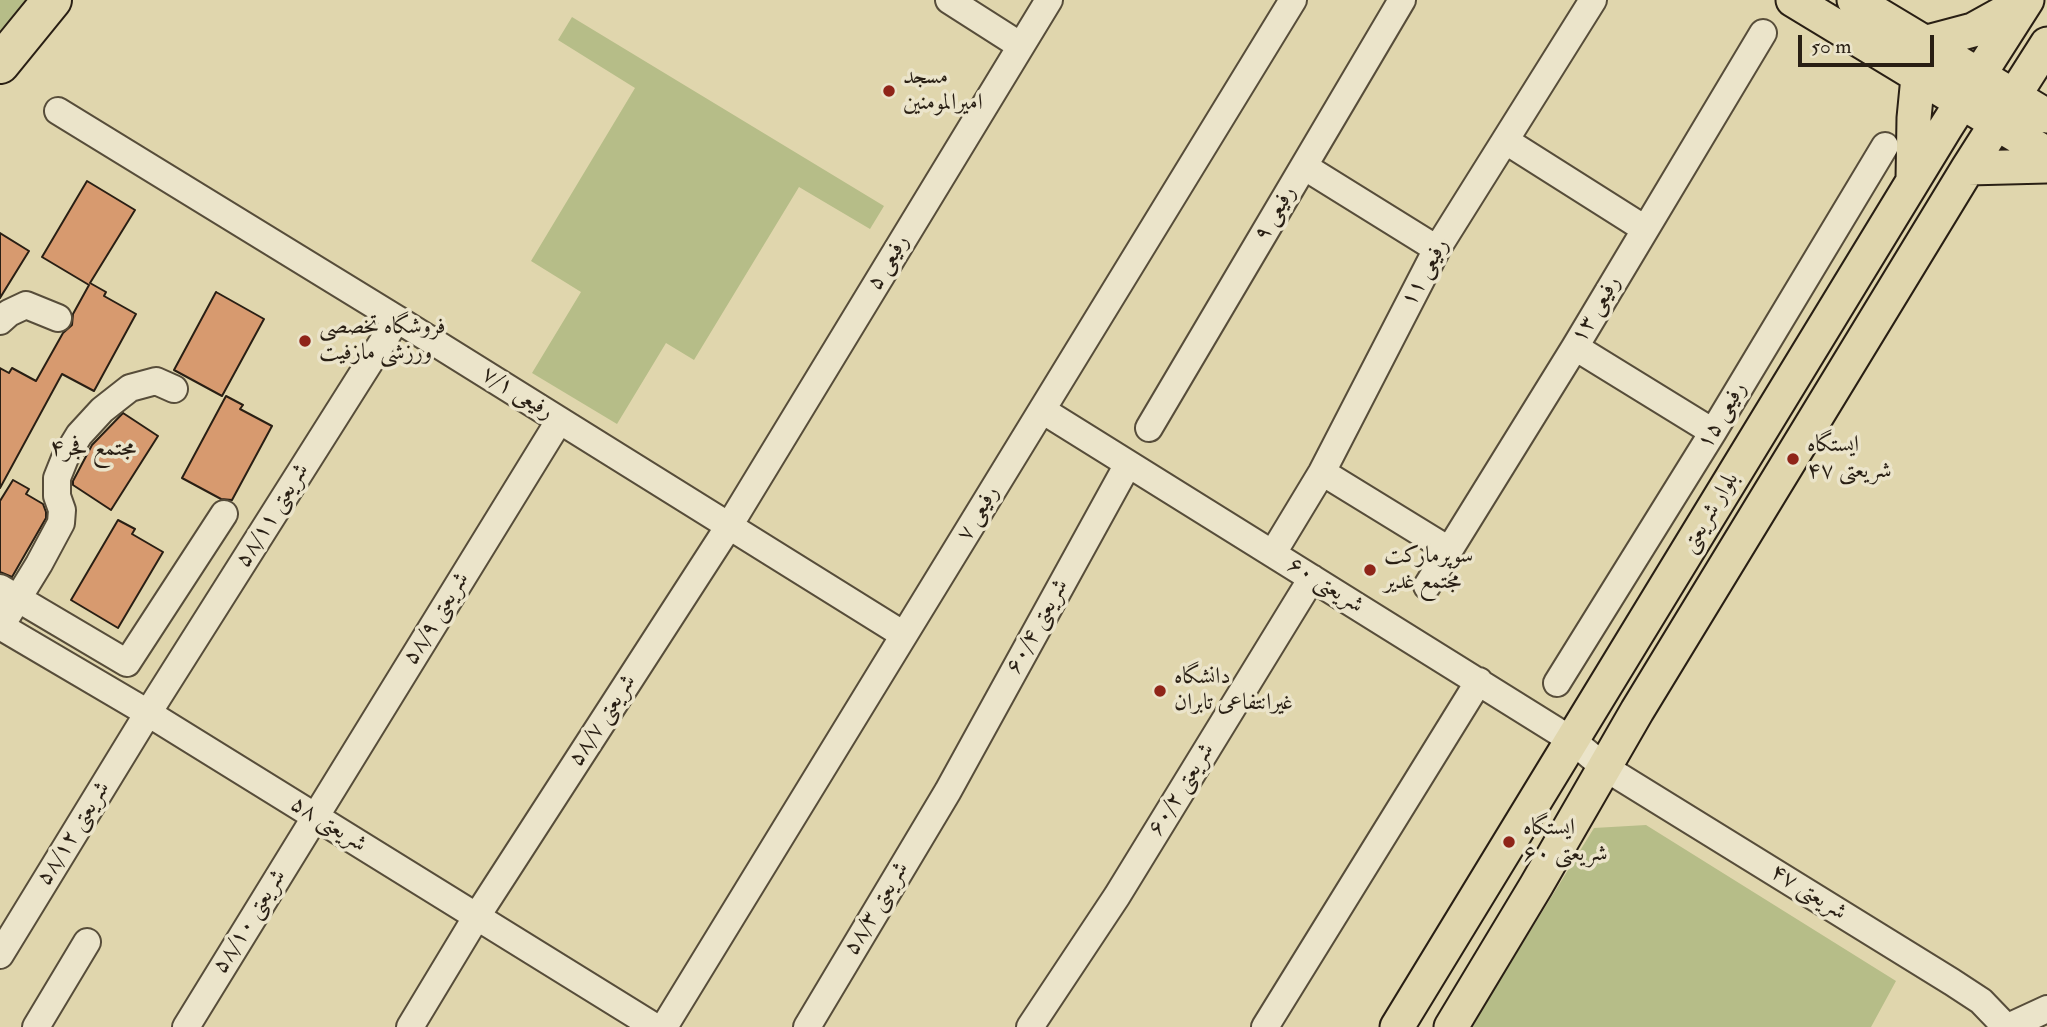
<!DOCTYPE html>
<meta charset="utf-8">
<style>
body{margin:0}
#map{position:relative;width:2047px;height:1027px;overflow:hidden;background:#e0d6ad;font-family:"IM FELL Double Pica",serif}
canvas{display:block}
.scale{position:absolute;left:1798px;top:35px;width:136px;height:32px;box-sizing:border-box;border:4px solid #291f14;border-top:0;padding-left:9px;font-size:21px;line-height:24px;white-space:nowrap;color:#291f14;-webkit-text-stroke:5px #ebe4ca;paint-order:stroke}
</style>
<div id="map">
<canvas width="2047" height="1027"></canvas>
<div class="scale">50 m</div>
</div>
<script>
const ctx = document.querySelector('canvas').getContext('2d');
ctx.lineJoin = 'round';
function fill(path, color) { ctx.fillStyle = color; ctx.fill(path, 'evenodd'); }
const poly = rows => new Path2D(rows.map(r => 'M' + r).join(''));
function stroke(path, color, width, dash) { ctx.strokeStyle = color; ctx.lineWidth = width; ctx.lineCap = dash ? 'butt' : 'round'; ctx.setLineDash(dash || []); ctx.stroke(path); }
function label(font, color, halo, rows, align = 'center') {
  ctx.font = font + ' "IM FELL Double Pica",Amiri,serif'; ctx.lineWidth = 7; ctx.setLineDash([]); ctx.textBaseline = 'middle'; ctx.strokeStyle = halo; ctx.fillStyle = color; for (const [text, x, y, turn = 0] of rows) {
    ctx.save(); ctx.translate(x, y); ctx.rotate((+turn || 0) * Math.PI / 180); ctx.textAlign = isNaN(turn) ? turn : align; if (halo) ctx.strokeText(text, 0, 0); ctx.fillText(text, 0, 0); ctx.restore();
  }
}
fill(poly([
 [0,0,31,0,0,40],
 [572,17,884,206,870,229,799,187,694,360,666,343,617,424,532,373,581,292,531,261,635,88,558,40],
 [1646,825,1896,981,1871,1027,1471,1027,1594,828]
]), '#b6bd88');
const building = poly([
 [87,181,135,210,90,283,106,292,104,296,136,314,94,391,62,374,0,488,0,368,9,373,12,368,36,381,63,333,72,325,73,314,89,285,42,257,87,181],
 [0,233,29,251,0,298,0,233],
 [216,292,264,319,222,396,174,370,216,292],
 [226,396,243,405,240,409,272,426,232,500,221,499,182,478,226,396],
 [123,413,158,436,111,510,73,485,73,481,92,445,123,413],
 [13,480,29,489,26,494,43,504,46,512,46,518,12,577,0,572,0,501,13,480],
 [118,520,135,529,132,534,163,552,118,628,71,600,118,520]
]);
fill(building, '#d79a6f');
stroke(building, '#291f14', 2);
const minor = poly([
 [949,0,1021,46],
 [58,111,397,319,904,635],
 [1506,141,1645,229],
 [1305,167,1437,249],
 [0,321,9,313,26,305,58,318],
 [1575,347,1713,432],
 [1042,410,1573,741,1604,767,1952,982,1981,1001,2006,1027],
 [1149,428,1402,0],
 [1322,472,1449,550],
 [1273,553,1322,472,1437,249,1593,0],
 [1427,586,1575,347,1763,33],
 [0,588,127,663,224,514],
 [0,626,148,713,655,1027],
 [1,626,39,564,61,523,62,510,57,496,57,478,65,458,79,435,102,410,130,388,156,381,174,389],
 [1557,683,1713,432,1885,146],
 [0,955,148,713,397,319],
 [36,1027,87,942],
 [186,1027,559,421],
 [410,1027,477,916,729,526,1049,0],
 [664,1027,1293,0],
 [807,1027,948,791,1128,464],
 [1030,1027,1117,896,1312,578],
 [1265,1027,1479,681],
 [2008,1027,2047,1009]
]);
const major = poly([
 [1793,0,2047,154],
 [1854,0,2047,116],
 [1924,43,1973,30,2025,1],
 [1968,168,2047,166],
 [1913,179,1914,118,1918,77],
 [1397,1027,1946,127,2027,0],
 [1451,1027,1536,886,1637,711,1968,168,2047,44]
]);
const highway = poly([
 [0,64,52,0]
]);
stroke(minor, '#574d3a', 30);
stroke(major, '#291f14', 37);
stroke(highway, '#291f14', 42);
stroke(minor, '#ebe4ca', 26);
stroke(major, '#e0d6ad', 33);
stroke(highway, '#e0d6ad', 38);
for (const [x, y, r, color] of [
 [889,91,7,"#8f2418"],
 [305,341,7,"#8f2418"],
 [1793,459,7,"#8f2418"],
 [1370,570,7,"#8f2418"],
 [1160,691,7,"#8f2418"],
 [1509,842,7,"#8f2418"]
]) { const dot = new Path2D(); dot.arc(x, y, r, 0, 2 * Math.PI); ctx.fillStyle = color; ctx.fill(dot); stroke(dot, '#ebe4ca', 2.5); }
label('23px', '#291f14', '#ebe4ca', [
 ["مسجد",903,78],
 ["امیرالمومنین",903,104],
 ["فروشگاه تخصصی",319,328],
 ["ورزشی مازفیت",319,354],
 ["ایستگاه",1807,446],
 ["شریعتی ۴۷",1807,472],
 ["سوپرمارکت",1384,557],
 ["مجتمع غدیر",1384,583],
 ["دانشگاه",1174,678],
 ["غیرانتفاعی تابران",1174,704],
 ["ایستگاه",1523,829],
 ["شریعتی ۶۰",1523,855]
], 'left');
label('23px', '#291f14', '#ebe4ca', [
 ["رفیعی ۹",1276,214,-59],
 ["رفیعی ۵",889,263,-59],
 ["رفیعی ۱۱",1426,273,-61],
 ["رفیعی ۱۳",1597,310,-59],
 ["رفیعی ۷/۱",517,394,32],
 ["رفیعی ۱۵",1723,416,-59],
 ["بلوار شریعتی",1711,513,-59],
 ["رفیعی ۷",979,514,-59],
 ["شریعتی ۵۸/۱۱",273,516,-58],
 ["شریعتی ۶۰",1325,586,32],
 ["شریعتی ۵۸/۹",437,619,-58],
 ["شریعتی ۶۰/۴",1038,627,-61],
 ["شریعتی ۵۸/۷",603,721,-57],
 ["شریعتی ۶۰/۲",1182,790,-58],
 ["شریعتی ۵۸",328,825,32],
 ["شریعتی ۵۸/۱۲",74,834,-58],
 ["شریعتی ۴۷",1808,893,32],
 ["شریعتی ۵۸/۳",877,909,-59],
 ["شریعتی ۵۸/۱۰",250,922,-58]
]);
label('24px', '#291f14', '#ebe4ca', [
 ["مجتمع فجر۴",93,450]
]);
</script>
